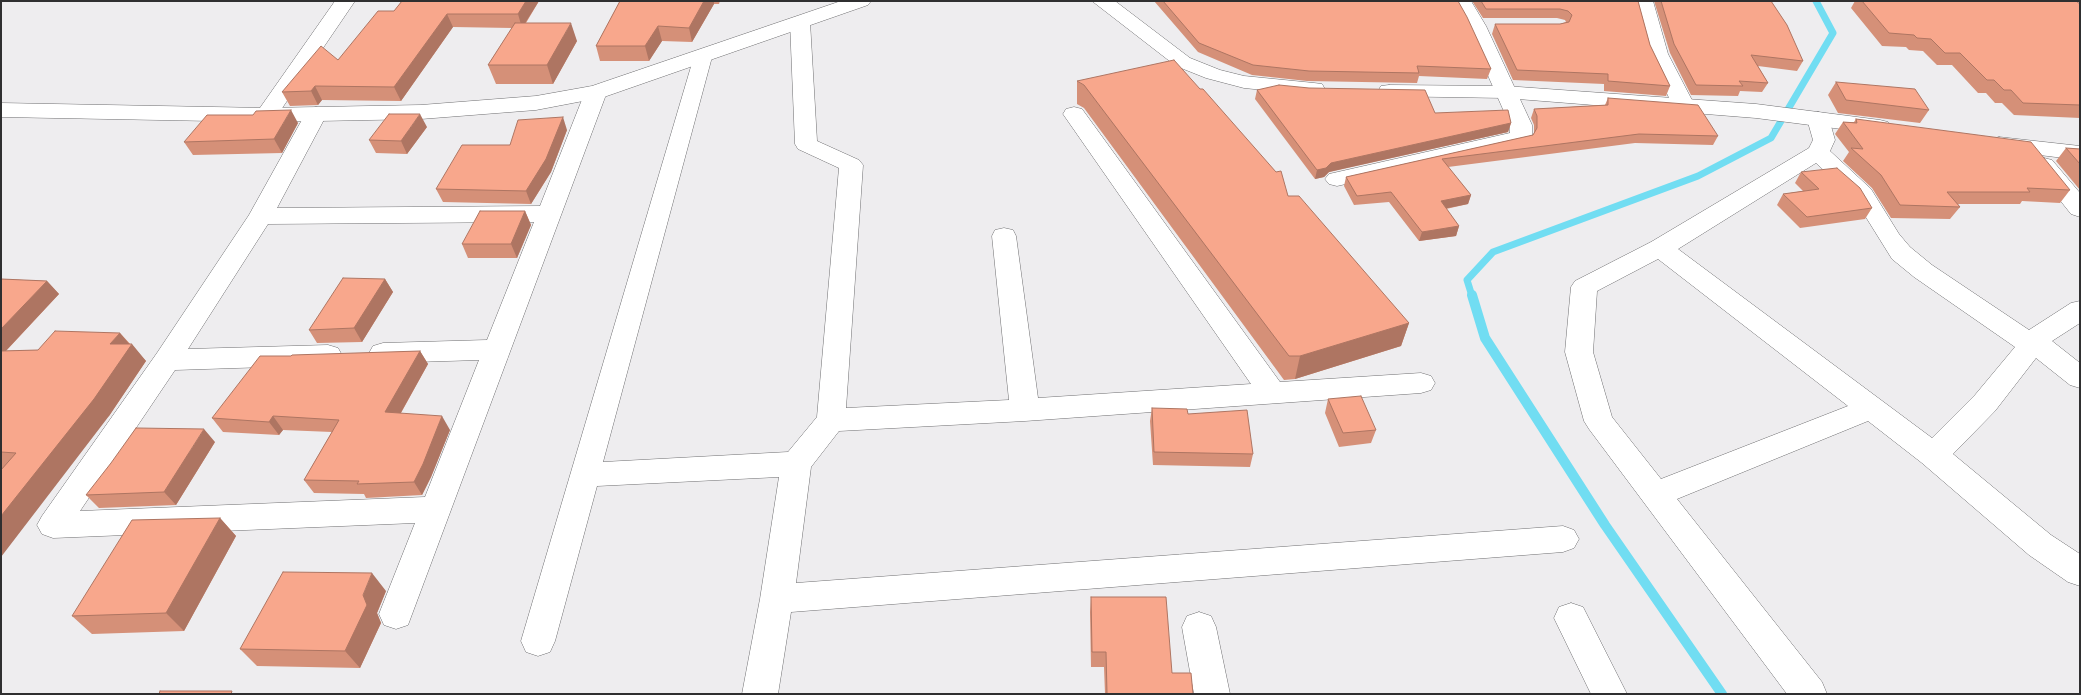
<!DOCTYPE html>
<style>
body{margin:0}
#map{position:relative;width:2081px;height:695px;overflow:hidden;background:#eeedef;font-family:"Archivo Narrow",sans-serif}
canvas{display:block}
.frame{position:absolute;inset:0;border:2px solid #2f2f30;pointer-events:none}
</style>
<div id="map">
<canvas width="2081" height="695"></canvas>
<div class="frame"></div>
</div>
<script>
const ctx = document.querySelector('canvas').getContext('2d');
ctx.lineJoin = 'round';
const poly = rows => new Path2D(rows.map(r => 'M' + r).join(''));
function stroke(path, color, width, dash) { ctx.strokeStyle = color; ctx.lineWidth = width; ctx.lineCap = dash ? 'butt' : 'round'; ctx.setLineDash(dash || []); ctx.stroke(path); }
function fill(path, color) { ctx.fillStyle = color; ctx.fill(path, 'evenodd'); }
stroke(poly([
 [1472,296,1467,280,1493,252,1698,176,1771,138,1833,33,1816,1]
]), '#71ddf2', 7);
stroke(poly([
 [1472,295,1485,338,1605,525,1722,694]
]), '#71ddf2', 10);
const minor = poly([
 [335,1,355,1,274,120,266,122,258,120,255,115,335,1],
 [1451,1,1471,1,1486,26,1532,125,1532,137,1529,142,1521,144,1337,186,1329,184,1325,179,1329,174,1510,133,1510,125,1466,26,1451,1],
 [1633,1,1653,1,1668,54,1694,104,1691,109,1683,111,1675,109,1672,104,1648,54,1633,1],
 [800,16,807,18,810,22,817,141,859,160,863,165,846,408,1009,400,992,236,995,230,1004,228,1013,230,1016,236,1038,398,1251,384,1063,114,1066,109,1074,107,1082,109,1280,382,1421,373,1431,376,1435,383,1431,390,1421,393,1025,421,839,431,811,467,796,583,1563,526,1574,530,1579,539,1574,548,1563,552,791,612,778,694,742,694,760,599,779,477,597,486,555,641,550,652,538,656,526,652,521,641,695,53,702,51,709,53,712,57,603,462,788,452,817,417,839,168,798,149,795,144,790,22,793,18,800,16],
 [596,86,604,87,607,92,408,625,396,629,384,625,379,614,415,523,53,538,42,534,37,525,42,516,157,353,249,215,308,109,316,107,324,109,327,114,277,208,540,206,585,92,588,87,596,86],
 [534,222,487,340,383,343,373,346,369,353,373,360,383,363,479,360,425,497,80,511,175,370,328,365,338,362,342,355,338,348,328,345,188,349,268,224,534,222],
 [1818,112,1826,114,1829,119,1835,140,1830,151,1871,189,1899,234,1910,247,1932,265,2029,330,2071,303,2080,301,2080,323,2052,341,2080,363,2080,388,2070,385,2036,358,1995,411,1953,454,2051,535,2080,554,2080,586,2068,582,2029,555,1922,463,1868,421,1677,499,1822,682,1827,694,1787,694,1589,429,1584,421,1565,352,1571,287,1575,281,1651,242,1809,148,1813,140,1807,119,1810,114,1818,112],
 [1816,163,1854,198,1892,259,1914,277,2015,347,1975,395,1932,438,1678,249,1816,163],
 [1658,259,1848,406,1661,479,1612,417,1593,352,1597,291,1658,259],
 [2044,158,2052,160,2080,193,2080,217,2071,214,2032,165,2036,160,2044,158],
 [1571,603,1583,607,1627,694,1591,694,1554,618,1559,607,1571,603],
 [1199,612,1211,616,1216,627,1230,694,1194,694,1182,627,1187,616,1199,612]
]);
const tertiary = poly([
 [841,1,871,1,868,5,604,97,536,110,421,119,266,122,1,117,1,103,266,108,421,105,536,96,592,86,841,1],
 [1092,1,1115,1,1190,58,1220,70,1244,76,1314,83,1322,84,1325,89,1322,94,1314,95,1244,88,1206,78,1176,66,1092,1],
 [1389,85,1505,86,1756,104,1880,120,1888,122,1891,127,1888,132,1880,134,1756,118,1581,104,1505,98,1381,96,1378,91,1381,86,1389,85],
 [1999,137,2080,146,2080,160,1991,149,1988,144,1991,139,1999,137]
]);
stroke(minor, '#6f6f71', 1);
stroke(tertiary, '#6f6f71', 1);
fill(minor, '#fff');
fill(tertiary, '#fff');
fill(poly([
 [402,1,539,1,526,23,577,41,553,84,496,84,488,65,512,28,453,27,401,101,322,100,318,105,290,106,282,92,338,60,394,11],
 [620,1,720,1,719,4,714,4,692,42,662,41,649,61,600,61,596,46],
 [1154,1,1458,1,1491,69,1487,79,1419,76,1417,83,1307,81,1252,75,1198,52],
 [1472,1,1638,1,1650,45,1670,86,1666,96,1604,91,1604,84,1513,80,1492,34,1495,24,1560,24,1566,22,1565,20,1557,18,1483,18],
 [1654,1,1771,1,1803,61,1797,71,1758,66,1768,83,1762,92,1740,91,1738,96,1691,95,1670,53],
 [1855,1,2076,1,2080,4,2080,118,2014,115,2002,103,1995,103,1986,93,1978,93,1952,65,1937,65,1923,51,1909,50,1906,47,1882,46,1851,8],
 [1077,81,1288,196,1409,323,1401,346,1295,379,1284,380,1084,108,1077,104],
 [1836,82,1929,110,1920,123,1838,113,1828,95],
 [1257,90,1435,113,1511,123,1508,132,1329,172,1324,177,1315,179,1255,99],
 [1608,98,1718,136,1713,145,1635,143,1448,167,1471,195,1468,204,1446,209,1459,226,1456,236,1419,241,1389,202,1354,205,1344,186,1346,177,1533,135,1534,133,1534,125,1531,118,1534,109,1605,105],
 [1856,119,2070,190,2060,203,2022,201,2020,204,1958,204,1960,207,1950,219,1891,218,1872,188,1843,161,1849,152,1835,134,1843,122,1854,122],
 [298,123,282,153,193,155,184,142],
 [427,127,407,154,376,153,369,140],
 [567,130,551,172,531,204,443,202,436,189,510,145],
 [2066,148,2080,149,2080,190,2056,161],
 [1801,172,1872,208,1865,219,1800,228,1777,205,1783,194,1803,191,1795,183],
 [525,211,531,225,517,258,468,258,462,244],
 [1,279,47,281,59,294,6,351,38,350,120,333,146,361,109,416,2,469],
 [385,279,393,292,362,342,317,343,309,330],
 [420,351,428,364,401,413,450,430,431,477,422,495,366,498,364,494,314,493,304,480,332,432,283,430,279,435,223,432,212,418,291,356],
 [1328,399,1376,430,1371,443,1339,447,1325,413],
 [1152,408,1188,414,1253,454,1250,467,1153,465,1150,421],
 [215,442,176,505,99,508,86,495],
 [220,518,236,536,184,631,92,634,72,616],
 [386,591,377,613,381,623,360,668,257,666,240,649],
 [1091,597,1172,673,1193,694,1105,694,1104,667,1091,667,1090,612]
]), '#d59078');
fill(poly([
 [526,1,539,1,522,28,518,14],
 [704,1,714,1,714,4,692,42,689,28],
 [447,14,453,27,401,101,394,87],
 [571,23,577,41,553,84,547,65],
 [658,26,662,41,649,61,645,46],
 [315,86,322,100,318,105,311,91],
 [291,110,298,123,282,153,274,139],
 [420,114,427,127,407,154,401,141],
 [563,117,567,130,551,172,531,204,526,191],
 [1511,123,1508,132,1329,172,1324,177,1315,179,1317,170,1331,163],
 [1471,195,1468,204,1438,210,1441,201],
 [525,211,531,225,517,258,511,244],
 [1459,226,1456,236,1419,241,1422,232],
 [385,279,393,292,362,342,354,328],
 [47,281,59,294,1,356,1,329],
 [1409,323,1401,346,1295,379,1300,356],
 [120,333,131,346,132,344,146,361,109,416,1,557,1,516,110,344],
 [420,351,428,364,394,425,385,412],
 [273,416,283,430,279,435,269,422],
 [442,416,450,430,431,477,422,495,414,482],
 [204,429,215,442,176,505,164,492],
 [220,518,236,536,184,631,166,613],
 [372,573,386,591,377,613,381,623,360,668,345,651,363,595]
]), '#ae7562');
const building = poly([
 [402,1,526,1,518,14,447,14,394,87,315,86,311,91,282,92,321,46,338,60,378,11,394,11,402,1],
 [620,1,704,1,689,28,658,26,645,46,596,46,620,1],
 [1163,1,1458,1,1467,17,1491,69,1417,66,1419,73,1309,71,1253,65,1199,43,1163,1],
 [1481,1,1638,1,1650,45,1670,86,1608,81,1608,74,1517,70,1495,24,1560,24,1569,22,1572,15,1568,11,1560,9,1486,9,1481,1],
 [1661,1,1771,1,1787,25,1803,61,1751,55,1768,83,1739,81,1743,86,1696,85,1674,44,1661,1],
 [1862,1,2076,1,2080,4,2080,105,2023,103,2011,90,2004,90,1994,80,1987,80,1960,53,1945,53,1931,39,1917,38,1914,35,1889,33,1862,1],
 [515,23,571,23,547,65,488,65,515,23],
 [1174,60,1200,89,1203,89,1276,172,1281,171,1288,196,1299,196,1409,323,1300,356,1289,356,1084,85,1077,81,1174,60],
 [1836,82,1915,89,1929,110,1846,100,1836,82],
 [1279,85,1309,88,1425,90,1435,113,1508,110,1511,123,1331,163,1326,168,1317,170,1257,90,1279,85],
 [1608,98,1698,105,1718,136,1639,134,1442,159,1471,195,1441,201,1459,226,1422,232,1391,192,1357,196,1346,177,1533,135,1537,128,1537,116,1534,109,1608,105,1608,98],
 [291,110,274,139,184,142,207,115,253,115,256,111,291,110],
 [389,114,420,114,401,141,369,140,389,114],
 [563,117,546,159,526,191,436,189,462,145,510,145,518,120,563,117],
 [1856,119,2031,142,2070,190,2027,188,2030,192,1947,192,1960,207,1900,205,1881,175,1851,148,1863,149,1843,122,1857,123,1856,119],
 [2066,148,2080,149,2080,164,2066,148],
 [1837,168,1860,188,1872,208,1807,217,1783,194,1819,189,1801,172,1837,168],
 [480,211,525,211,511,244,462,244,480,211],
 [343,278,385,279,354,328,309,330,343,278],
 [1,279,47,281,1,329,1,279],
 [55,331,120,333,110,344,132,344,94,399,1,516,1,470,16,453,1,452,1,351,38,350,55,331],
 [420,351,385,412,442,416,423,464,414,482,357,484,359,481,304,480,339,420,273,416,269,422,212,418,260,356,291,356,292,355,420,351],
 [1361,396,1376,430,1343,433,1328,399,1361,396],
 [1152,408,1187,409,1188,414,1247,410,1253,454,1154,452,1152,408],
 [136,428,204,429,164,492,86,495,111,463,136,428],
 [220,518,166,613,72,616,132,520,220,518],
 [283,572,372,573,363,595,367,605,345,651,240,649,283,572],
 [1091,597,1166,597,1172,673,1191,673,1193,694,1107,694,1106,652,1092,652,1091,597],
 [160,691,232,691,231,694,159,694,160,691]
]);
fill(building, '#f8a78c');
stroke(building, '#ae7562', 1);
</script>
